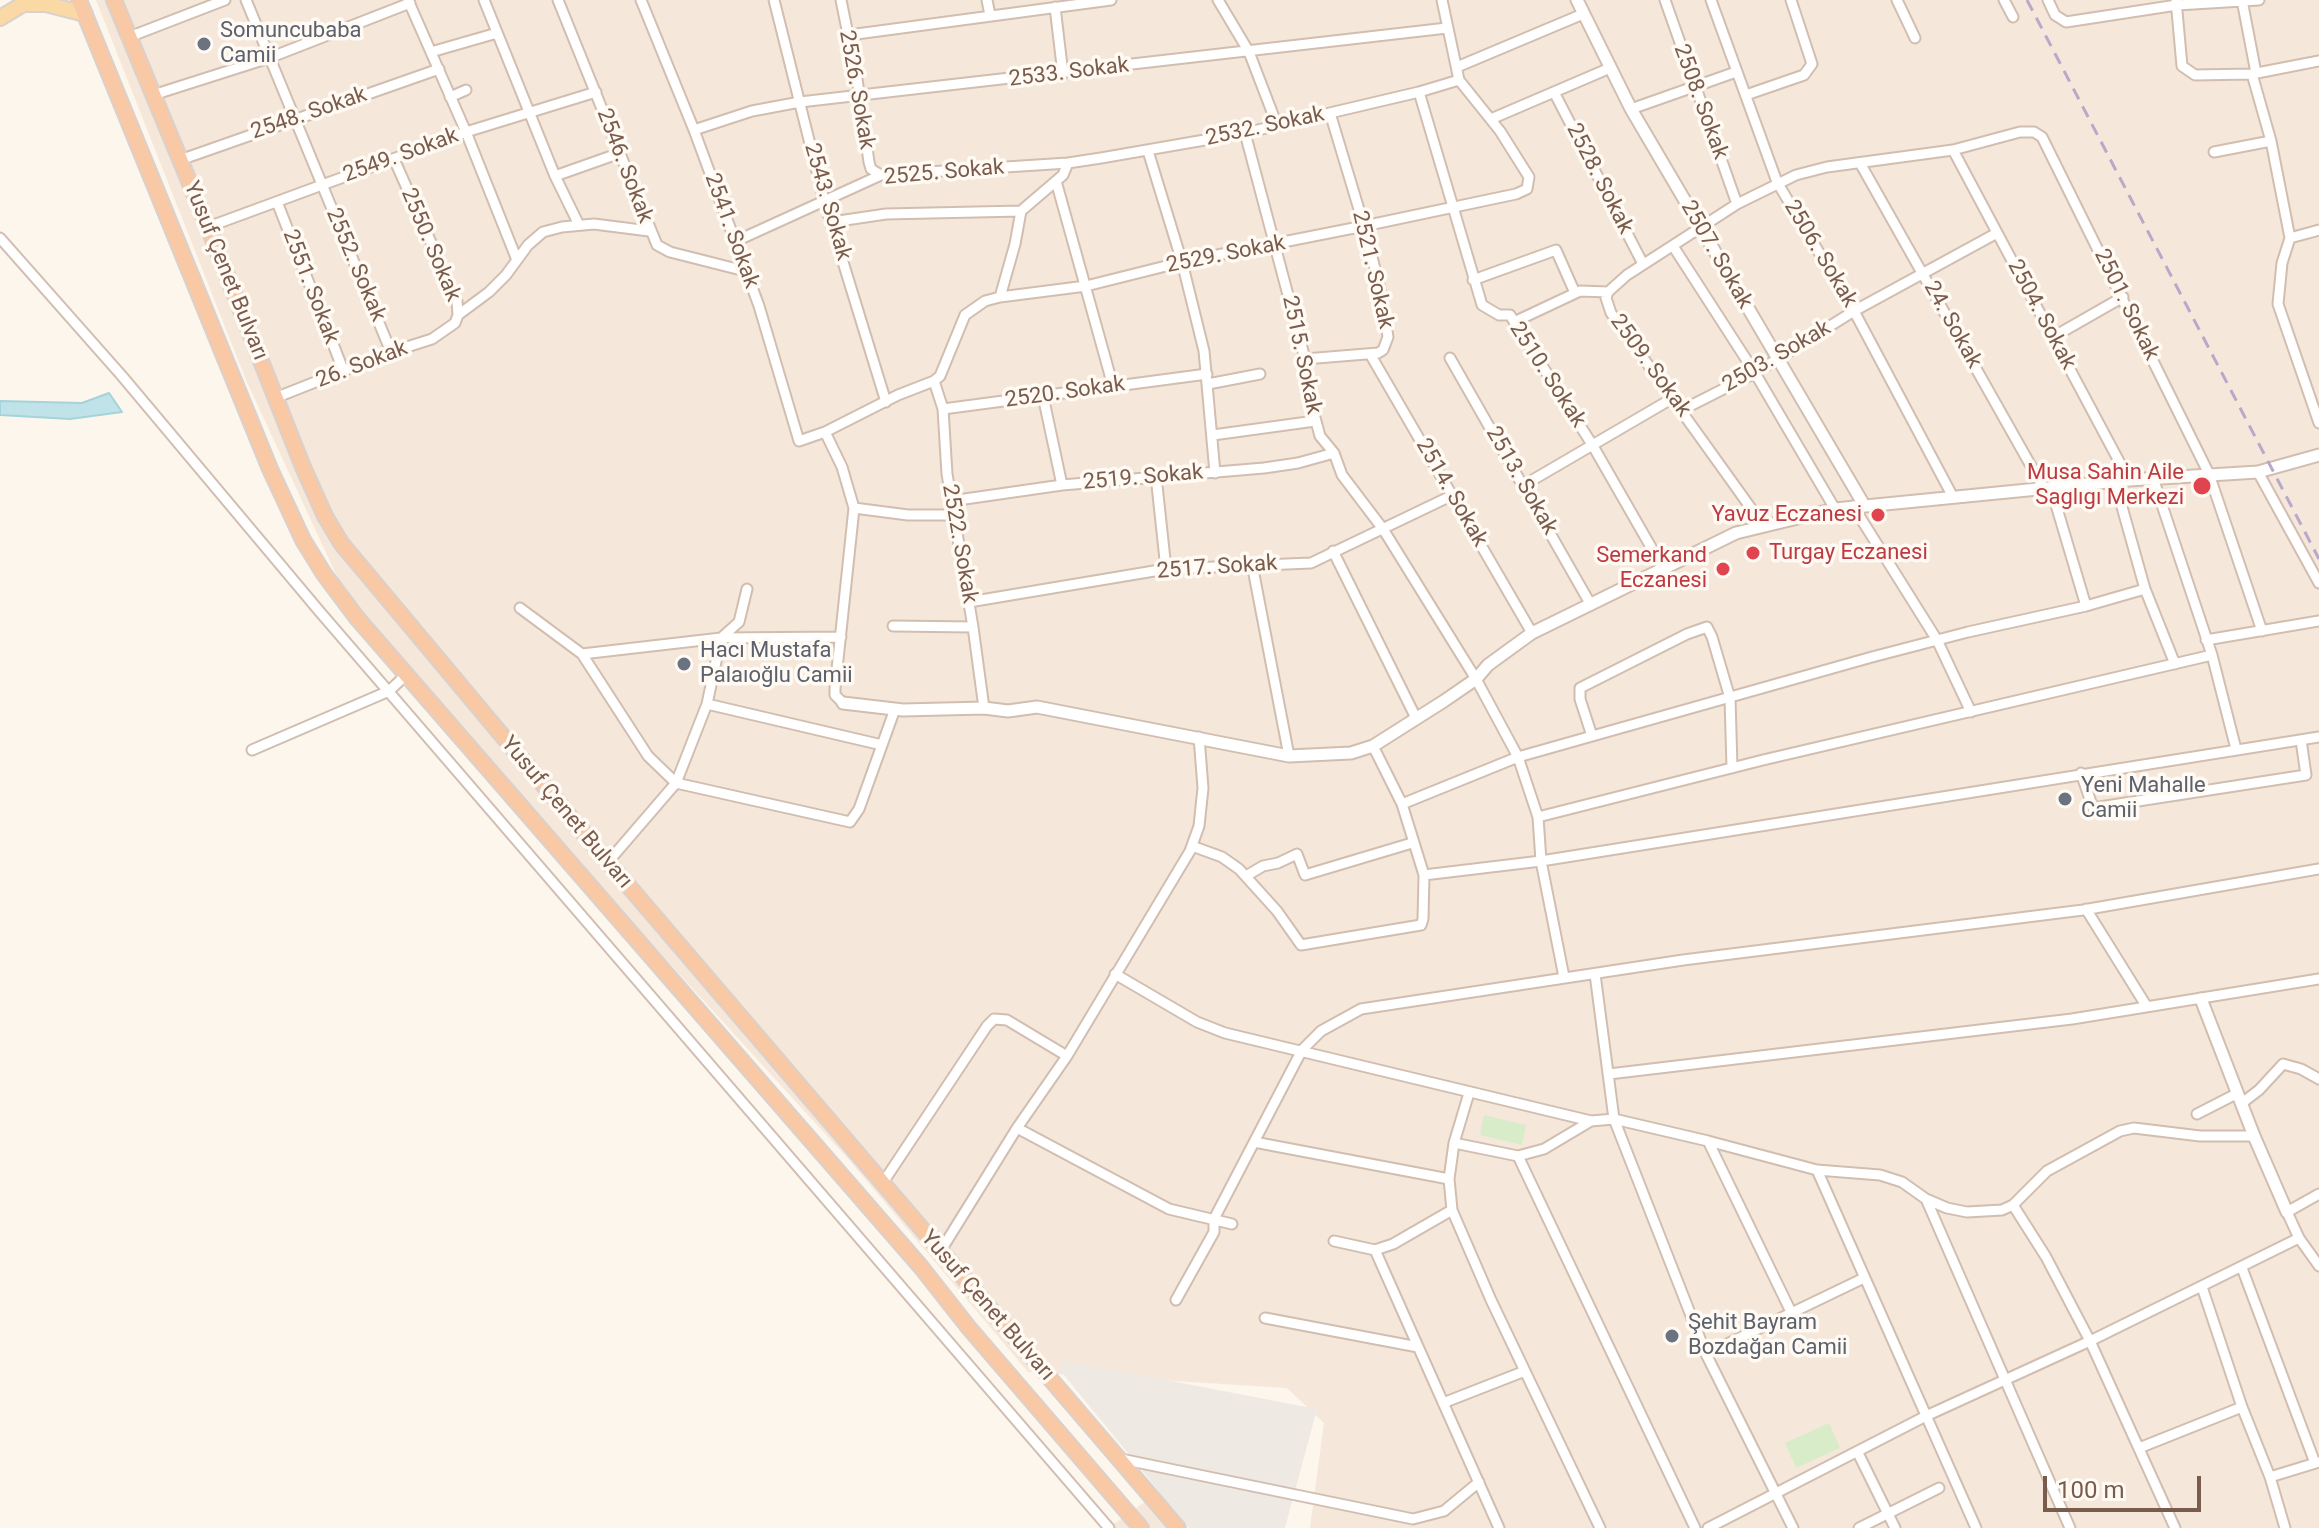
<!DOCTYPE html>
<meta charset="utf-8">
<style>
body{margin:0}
#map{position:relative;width:2319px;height:1528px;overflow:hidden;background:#fdf6ec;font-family:Roboto,sans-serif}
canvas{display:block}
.scale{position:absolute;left:2043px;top:1476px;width:158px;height:36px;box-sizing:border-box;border:4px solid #7a5c4d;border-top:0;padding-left:10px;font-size:24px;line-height:28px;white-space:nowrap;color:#7a5c4d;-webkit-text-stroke:6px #fffaf3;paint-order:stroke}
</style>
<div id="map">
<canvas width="2319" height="1528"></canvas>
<div class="scale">100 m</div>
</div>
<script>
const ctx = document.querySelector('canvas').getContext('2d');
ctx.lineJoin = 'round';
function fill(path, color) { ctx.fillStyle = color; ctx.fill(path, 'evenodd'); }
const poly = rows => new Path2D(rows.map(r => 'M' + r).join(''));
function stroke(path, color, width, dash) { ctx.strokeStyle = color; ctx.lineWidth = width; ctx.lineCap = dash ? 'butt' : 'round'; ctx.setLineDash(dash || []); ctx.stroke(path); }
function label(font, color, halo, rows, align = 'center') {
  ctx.font = font + ' Roboto,sans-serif'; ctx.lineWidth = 7; ctx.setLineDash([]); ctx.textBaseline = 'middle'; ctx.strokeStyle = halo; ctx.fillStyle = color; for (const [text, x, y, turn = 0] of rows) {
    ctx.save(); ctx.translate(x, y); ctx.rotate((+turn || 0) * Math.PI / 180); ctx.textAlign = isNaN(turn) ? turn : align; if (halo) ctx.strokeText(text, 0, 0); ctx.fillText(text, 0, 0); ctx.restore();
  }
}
fill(poly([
 [96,0,2319,0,2319,1528,1310,1528,1324,1423,1287,1388,1028,1372,849,1160,618,907,444,712,346,596,246,380],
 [1160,1491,1187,1528,1108,1528]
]), '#f5e8da');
fill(poly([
 [1062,1360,1317,1409,1285,1528,1189,1528,1060,1370]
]), '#efe9e4');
fill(poly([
 [1484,1115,1526,1125,1522,1145,1480,1135],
 [1829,1423,1840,1448,1796,1468,1785,1443]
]), '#d8ecc9');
const water = poly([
 [109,393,122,412,70,419,0,415,0,401,82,403,109,393]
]);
fill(water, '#bfe3e8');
stroke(water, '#a5d3da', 2);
const minor = poly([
 [246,0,391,352],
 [408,0,466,132,517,260],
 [484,0,555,176,579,225],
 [558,0,657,245,670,252,745,271],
 [641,0,694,130,759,306,799,441,825,432,898,395,934,381,940,376,965,315,985,301,1000,297,1015,244,1021,211,1063,175,1068,163],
 [774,0,824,200,886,402],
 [841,0,857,79,869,162,871,169,881,175],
 [987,0,990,15],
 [1218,0,1249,52,1277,125],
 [1665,0,1737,204],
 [1711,0,1777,182,1854,311,1953,497],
 [1897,0,1915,38],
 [2004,0,2013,17],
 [2048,0,2055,15,2066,22,2177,5,2259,0],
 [2176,0,2182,66,2195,75,2252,74,2319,61],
 [2242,0,2256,73],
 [1055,7,1063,74],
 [849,35,1111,0],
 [129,37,225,0],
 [431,52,497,33],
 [1457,67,1583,14],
 [2252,74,2271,141,2290,238,2282,263,2278,304,2319,423],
 [1419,92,1482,305,1499,315,1510,315,1593,446,1663,568],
 [1555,94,1643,264],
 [153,95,269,58,410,3],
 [1746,95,1804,75,1812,64,1791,0],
 [450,97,466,90],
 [1631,109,1736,72],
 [1491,119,1610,68],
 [694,130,752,111,800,102,1447,28],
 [1245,133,1305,359,1311,403,1320,436,1334,453,1342,475,1383,529,1476,679,1518,757,1538,817,1541,861,1564,977],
 [1953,150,2129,480],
 [1148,151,1182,262,1204,351,1215,473],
 [2214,152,2271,141],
 [180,160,439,69],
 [1860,163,2044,489],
 [555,176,620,153],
 [1056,181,1113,386],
 [277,202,344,372],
 [832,222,886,214,1021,211],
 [208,227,466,132,596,92],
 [0,238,122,376,320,612,1109,1528],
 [2290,238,2319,230],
 [734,242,881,175,1068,163,1101,158,1245,133,1419,92,1459,80],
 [1673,246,1755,373,1835,509],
 [1473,280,1556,250,1575,293],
 [1000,297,1086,286,1182,262,1364,226,1516,194,1527,189,1529,177,1500,131,1459,80,1442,0],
 [458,315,489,292,506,275,528,245,543,232,562,227,594,224,649,231],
 [1514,322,1580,291,1608,292],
 [2053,337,2123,297],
 [1370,354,1532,633],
 [1450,358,1591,605],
 [1305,359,1378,353,1383,350,1388,337,1380,288,1364,226,1330,113],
 [934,381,943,409,947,474,973,627,984,708],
 [1208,384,1260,374],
 [1043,396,1062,485],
 [275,398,391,352,432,339,455,323,458,315,457,301,394,159],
 [943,409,1207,374],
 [1682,410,1755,373,1854,311,1997,233],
 [825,432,842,467,854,508,835,688,835,695,843,703],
 [1213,435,1315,421],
 [2258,472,2319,583],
 [1156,476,1166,569],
 [2153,478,2212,655,2236,749],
 [2115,482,2145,589,2175,664],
 [1524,485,1673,398],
 [2051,488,2086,606],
 [951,501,1062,485,1264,468,1298,463,1334,453],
 [1853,506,1937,640,1971,712],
 [854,508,908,515,953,515],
 [1763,525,1611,313,1606,298,1608,292,1627,275,1737,204,1796,175,1827,167,1953,150,2020,132,2034,132,2042,137,2209,474,2262,631],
 [1333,551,1416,718],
 [1252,564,1289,756],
 [969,602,1166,569,1311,563,1453,495],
 [520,608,582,654,721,638,841,637],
 [893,626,973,627],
 [2206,640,2319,621],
 [582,654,648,756,676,783,850,822,859,809,895,709],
 [707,704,882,745],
 [1592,736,1580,699,1580,688,1687,634,1707,627,1712,637,1730,698,1732,768],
 [252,750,389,691,406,675],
 [2081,773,2093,808,2306,775,2301,740],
 [1402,804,1518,757,1872,657,1968,632,2086,606,2145,589],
 [1538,817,1763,760,2212,655],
 [1192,846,1222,857,1239,869,1277,911,1301,945,1421,925,1423,919,1424,875,1402,804,1373,746],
 [608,862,676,783,707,704,721,638,739,622,747,589],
 [1424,875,1541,861,2319,737],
 [1246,876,1263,866,1278,863,1297,854,1305,875,1412,843],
 [2086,909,2147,1007],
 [1115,974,1197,1022,1225,1033,1591,1121,1614,1119,1708,1141,1817,1170,1880,1175,1902,1182,1926,1199,1947,1208,1967,1212,2002,1210,2013,1205,2047,1171,2120,1131,2134,1128,2200,1136,2254,1136],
 [1595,974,1614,1119,1706,1354,1793,1528],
 [1609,1074,2072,1019,2319,979],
 [1469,1093,1454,1143,1449,1179,1452,1210,1491,1300,1600,1528],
 [2242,1103,2259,1090,2283,1064,2301,1069,2319,1079],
 [2197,1114,2238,1093],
 [1017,1128,1169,1209,1232,1224],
 [1708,1141,1792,1314],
 [1254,1142,1449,1179],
 [1454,1143,1518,1156,1544,1149,1591,1121],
 [1518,1156,1695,1528],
 [1817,1170,1976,1528],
 [882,1184,987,1026,994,1019,1007,1020,1067,1056],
 [2319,1194,2287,1212,2299,1238,2319,1266],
 [1926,1199,2070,1528],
 [2013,1205,2046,1257,2090,1341,2175,1528],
 [1334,1241,1375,1250,1393,1244,1452,1210],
 [1375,1250,1499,1528],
 [940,1252,1017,1128,1067,1056,1190,851,1199,826,1203,788,1199,737],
 [2242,1268,2315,1463],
 [2202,1287,2242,1407,2270,1477,2285,1528],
 [1176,1300,1214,1232,1214,1219,1302,1050,1321,1031,1361,1009,1683,960,2083,910,2319,869],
 [1265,1318,1418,1347],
 [1706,1354,1864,1278],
 [1443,1403,1525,1371],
 [2139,1448,2242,1407],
 [1858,1453,1895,1528],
 [1121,1459,1413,1519,1444,1511,1479,1482],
 [2270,1477,2319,1462],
 [1708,1528,1926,1416,2090,1341,2299,1238],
 [1859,1528,1939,1488]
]);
const tertiary = poly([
 [1577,0,1631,109,1864,505],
 [843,703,903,710,984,708,1008,711,1037,707,1289,756,1351,753,1373,746,1444,701,1476,679,1488,665,1532,633,1736,533,1835,509,2129,480,2258,472,2319,455],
 [2201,999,2254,1136,2287,1212]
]);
const primary = poly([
 [24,4,46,4,85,14],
 [0,18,30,0]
]);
const trunk = poly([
 [79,0,270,469,303,540,324,574,357,618,921,1267,969,1328,1141,1528],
 [114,0,208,227,303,467,325,516,341,543,608,862,1178,1528]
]);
stroke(minor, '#d1beb0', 13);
stroke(tertiary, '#d1beb0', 15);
stroke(primary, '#dad1cd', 18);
stroke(trunk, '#dad1cd', 18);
stroke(minor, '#fff', 9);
stroke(tertiary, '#fff', 11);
stroke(primary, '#fbd9a5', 14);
stroke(trunk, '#f9c8a4', 14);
stroke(poly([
 [2027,0,2319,559]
]), '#b9a8c9', 3, [12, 8]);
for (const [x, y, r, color] of [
 [204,44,8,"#6b7280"],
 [2202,486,10,"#e0444e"],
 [1878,515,8,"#e0444e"],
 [1753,553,8,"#e0444e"],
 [1723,569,8,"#e0444e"],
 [684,664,8,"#6b7280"],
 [2065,799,8,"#6b7280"],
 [1672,1336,8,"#6b7280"]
]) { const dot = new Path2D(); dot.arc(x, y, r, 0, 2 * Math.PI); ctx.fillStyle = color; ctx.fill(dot); stroke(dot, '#fffaf3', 3); }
label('22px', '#5b616d', '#fffaf3', [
 ["Somuncubaba",220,31],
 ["Camii",220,56],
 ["Hacı Mustafa",700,651],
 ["Palaıoğlu Camii",700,676],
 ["Yeni Mahalle",2081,786],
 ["Camii",2081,811],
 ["Şehit Bayram",1688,1323],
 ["Bozdağan Camii",1688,1348]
], 'left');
label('22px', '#7a5c4d', '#fffaf3', [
 ["2533. Sokak",1069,73,-7],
 ["2526. Sokak",856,90,80],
 ["2508. Sokak",1700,102,70],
 ["2548. Sokak",309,114,-19],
 ["2532. Sokak",1265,127,-12],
 ["2549. Sokak",401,156,-20],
 ["2546. Sokak",624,166,69],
 ["2525. Sokak",944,173,-5],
 ["2528. Sokak",1599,179,63],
 ["2543. Sokak",827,202,74],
 ["2541. Sokak",731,231,70],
 ["2550. Sokak",430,245,67],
 ["2506. Sokak",1820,254,59],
 ["2529. Sokak",1226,255,-11],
 ["2507. Sokak",1716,255,60],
 ["2552. Sokak",355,265,67],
 ["2521. Sokak",1372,270,77],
 ["Yusuf Çenet Bulvarı",225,271,68],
 ["2551. Sokak",310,287,69],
 ["2501. Sokak",2126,305,64],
 ["2504. Sokak",2041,315,62],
 ["24. Sokak",1952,325,61],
 ["2515. Sokak",1301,355,78],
 ["2503. Sokak",1777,357,-30],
 ["26. Sokak",362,365,-21],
 ["2509. Sokak",1650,366,54],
 ["2510. Sokak",1547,375,57],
 ["2520. Sokak",1065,393,-8],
 ["2519. Sokak",1143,478,-5],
 ["2513. Sokak",1521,481,60],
 ["2514. Sokak",1451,493,60],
 ["2522. Sokak",959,544,80],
 ["2517. Sokak",1217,568,-4],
 ["Yusuf Çenet Bulvarı",566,813,50],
 ["Yusuf Çenet Bulvarı",987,1306,49]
]);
label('22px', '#be3a42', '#fffaf3', [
 ["Musa Sahin Aile",2184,473],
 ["Saglıgı Merkezi",2184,498],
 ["Yavuz Eczanesi",1862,515],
 ["Turgay Eczanesi",1769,553,"left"],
 ["Semerkand",1707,556],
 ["Eczanesi",1707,581]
], 'right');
</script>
